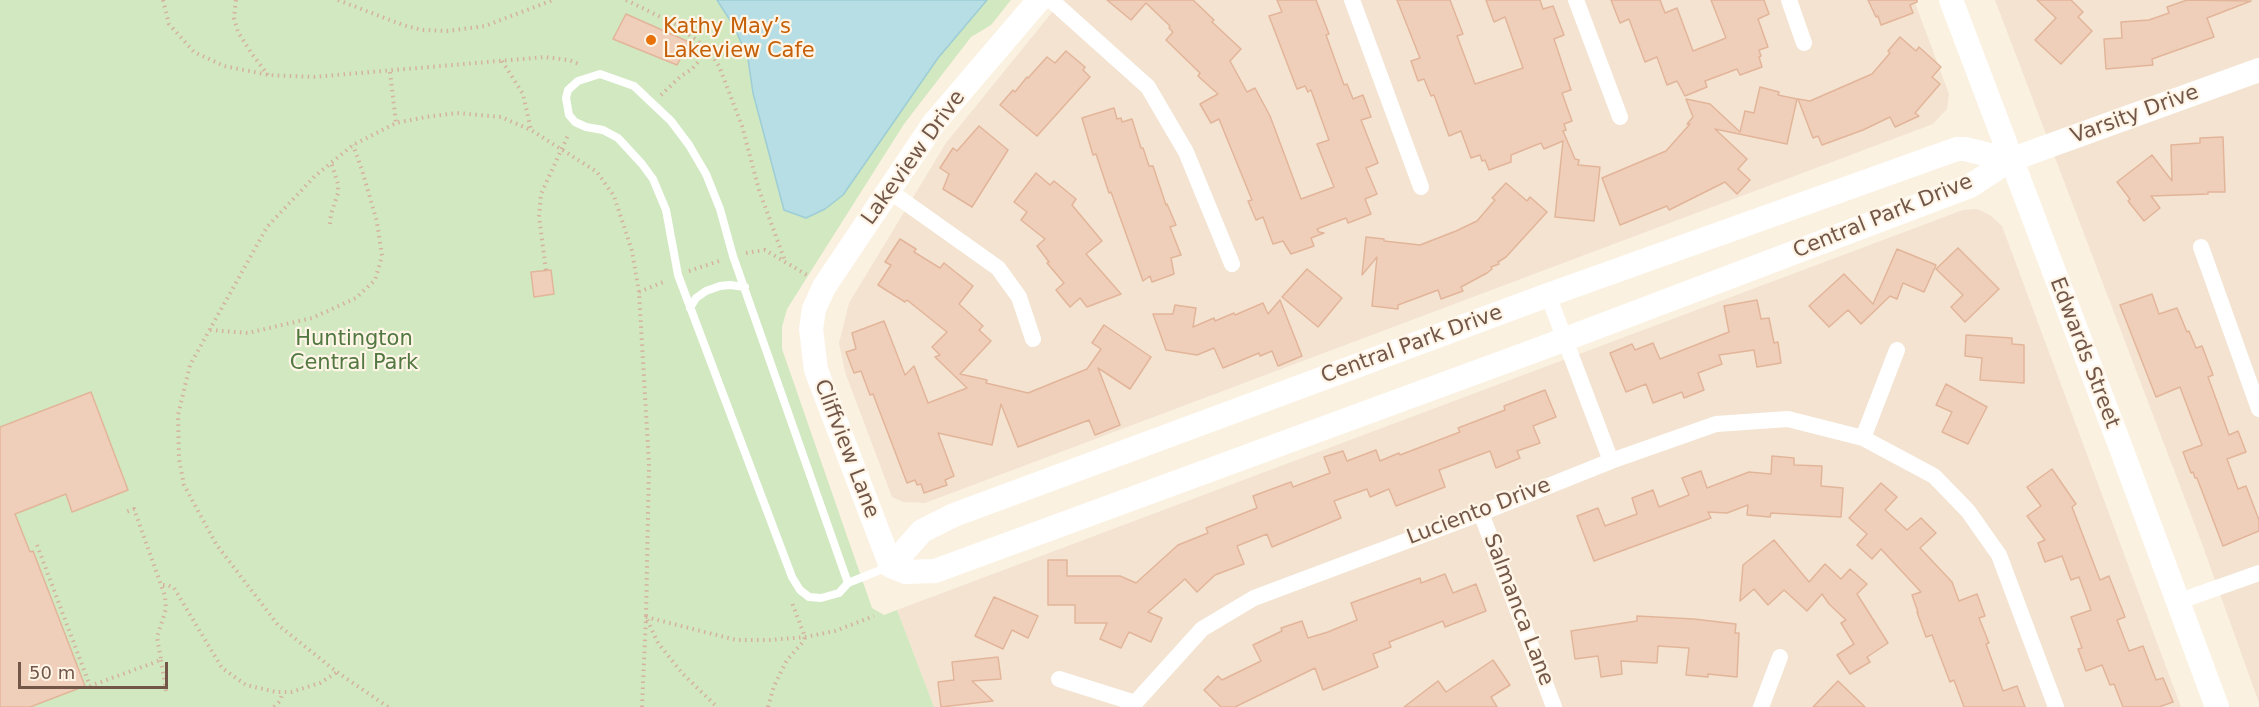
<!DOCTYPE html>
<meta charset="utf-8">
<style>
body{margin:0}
#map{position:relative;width:2259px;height:707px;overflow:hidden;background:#fbf1e1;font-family:"DejaVu Sans",sans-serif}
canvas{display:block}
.scale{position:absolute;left:18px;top:662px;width:150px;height:27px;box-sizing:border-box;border:3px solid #725749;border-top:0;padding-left:8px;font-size:18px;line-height:21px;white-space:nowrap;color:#725749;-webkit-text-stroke:4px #fff5e7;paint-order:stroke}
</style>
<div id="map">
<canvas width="2259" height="707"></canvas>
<div class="scale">50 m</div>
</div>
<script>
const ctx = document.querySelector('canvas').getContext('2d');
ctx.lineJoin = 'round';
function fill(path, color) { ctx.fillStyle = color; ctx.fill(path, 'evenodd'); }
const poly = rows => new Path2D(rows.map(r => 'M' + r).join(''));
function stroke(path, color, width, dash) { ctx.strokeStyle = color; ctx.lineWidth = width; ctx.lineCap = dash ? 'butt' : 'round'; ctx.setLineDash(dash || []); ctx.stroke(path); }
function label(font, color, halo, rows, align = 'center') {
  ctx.font = font + ' "DejaVu Sans",sans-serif'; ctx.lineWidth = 4.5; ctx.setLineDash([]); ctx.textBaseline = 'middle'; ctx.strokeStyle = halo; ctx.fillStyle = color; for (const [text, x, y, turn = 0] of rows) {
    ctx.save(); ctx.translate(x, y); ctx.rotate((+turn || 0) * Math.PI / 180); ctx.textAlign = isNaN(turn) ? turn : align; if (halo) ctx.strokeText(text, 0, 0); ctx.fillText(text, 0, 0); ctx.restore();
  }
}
fill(poly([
 [1062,0,1914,0,1949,94,1947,109,1933,124,925,503,903,502,892,497,845,372,839,343,849,303,946,143],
 [1995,0,2259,0,2259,703,2201,541],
 [1977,209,1990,215,2002,226,2181,707,934,707,897,610,1963,210]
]), '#f3e3d0');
fill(poly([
 [0,0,1011,0,991,25,971,37,904,124,787,309,782,327,782,349,872,608,884,615,897,610,934,707,0,707]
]), '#d1e8c0');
const water = poly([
 [717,0,987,0,938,58,843,195,825,209,806,218,784,210,753,93,748,59,735,28,717,0]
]);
fill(water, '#b7dee4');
stroke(water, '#9dcdd6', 1.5);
const building = poly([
 [1107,0,1193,0,1214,20,1212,22,1241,49,1230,61,1247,92,1255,88,1270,116,1301,199,1334,187,1317,144,1329,140,1311,90,1308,92,1305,86,1297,89,1269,16,1282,12,1277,0,1316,0,1329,34,1326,35,1344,85,1347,84,1353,99,1363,95,1371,117,1361,120,1378,163,1366,168,1377,194,1365,199,1371,214,1348,223,1346,218,1317,229,1319,232,1324,233,1311,238,1314,246,1291,254,1283,241,1273,244,1263,217,1256,220,1248,201,1252,200,1219,119,1211,123,1200,104,1218,94,1198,76,1200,73,1166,40,1173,32,1169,28,1170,26,1146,3,1131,20,1107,0],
 [1397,0,1450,0,1463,34,1457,36,1475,84,1523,68,1505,17,1494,22,1486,0,1540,0,1543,9,1553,6,1564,35,1554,39,1571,90,1562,93,1572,121,1564,124,1566,130,1563,131,1575,159,1579,160,1578,165,1600,167,1594,221,1555,217,1563,141,1544,149,1541,143,1511,155,1511,162,1489,170,1485,160,1482,161,1480,155,1471,158,1461,131,1449,136,1434,95,1431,96,1424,79,1418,81,1411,61,1420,58,1397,0],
 [1611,0,1660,0,1665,13,1677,8,1693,51,1726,38,1711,0,1764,0,1769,14,1758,19,1768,47,1759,50,1761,56,1759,57,1762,67,1740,75,1737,69,1705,81,1707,87,1685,96,1677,81,1667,85,1657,57,1645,62,1629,19,1620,23,1611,0],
 [1868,0,1917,0,1917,2,1910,5,1913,13,1881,25,1878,16,1876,17,1868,0],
 [2037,0,2071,0,2083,12,2078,17,2092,31,2061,64,2035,40,2056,18,2037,0],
 [2187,0,2251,1,2207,18,2214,37,2152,59,2153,65,2106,69,2104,39,2122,38,2121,22,2149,20,2169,13,2167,7,2187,0],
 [626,14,689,42,677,65,613,39,626,14],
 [1900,37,1916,51,1919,47,1941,67,1932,77,1940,84,1915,113,1919,116,1895,127,1890,117,1863,130,1822,145,1818,136,1813,138,1798,99,1810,101,1872,74,1890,53,1888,51,1900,37],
 [1066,51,1085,67,1083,70,1090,77,1037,136,1000,105,1013,90,1015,92,1027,77,1028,78,1047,57,1055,63,1066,51],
 [1760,87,1779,92,1778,95,1797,99,1787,144,1715,129,1747,159,1738,169,1750,180,1737,194,1725,182,1669,210,1667,206,1620,225,1602,178,1666,151,1690,124,1687,124,1693,117,1686,99,1710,104,1740,132,1745,111,1754,113,1760,87],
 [1114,108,1117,119,1121,118,1122,122,1132,119,1141,148,1143,148,1149,166,1153,166,1166,205,1167,204,1176,225,1170,227,1181,255,1171,258,1174,274,1152,282,1150,276,1143,281,1111,192,1109,193,1096,154,1093,155,1082,118,1114,108],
 [979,126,1008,150,972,207,943,189,949,174,940,168,953,148,957,151,979,126],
 [2223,137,2225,192,2208,192,2208,194,2151,196,2160,208,2144,221,2128,201,2130,199,2117,182,2152,155,2172,181,2171,145,2200,143,2200,138,2223,137],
 [1036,173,1050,185,1054,181,1076,199,1072,205,1102,241,1086,254,1121,294,1087,307,1080,298,1070,307,1056,290,1064,283,1047,263,1049,262,1037,246,1045,239,1021,220,1027,212,1014,202,1036,173],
 [1506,183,1527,201,1530,197,1547,212,1506,257,1498,262,1499,264,1491,267,1492,269,1487,273,1461,287,1463,291,1441,299,1438,290,1398,305,1398,309,1372,306,1377,257,1362,275,1366,237,1384,239,1384,241,1420,245,1456,231,1477,221,1495,200,1492,198,1506,183],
 [900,239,916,249,914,252,940,268,944,263,973,286,959,304,983,326,979,330,991,341,960,374,987,380,986,383,1028,393,1087,369,1101,349,1092,343,1104,325,1151,357,1130,389,1098,368,1120,425,1095,435,1089,420,1018,447,1001,404,992,445,938,433,954,476,945,480,947,485,924,493,921,484,917,485,915,480,907,483,873,394,870,395,861,371,854,373,846,352,856,349,852,333,884,321,905,375,914,366,928,403,967,388,935,357,940,355,932,347,947,332,907,300,905,302,878,285,891,265,885,262,900,239],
 [1958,248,1999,289,1965,322,1951,307,1963,295,1936,269,1958,248],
 [1897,249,1936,265,1924,292,1903,283,1897,299,1890,296,1861,324,1848,310,1829,327,1809,306,1844,274,1873,304,1897,249],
 [1307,269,1342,298,1318,327,1282,297,1307,269],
 [551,270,554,294,534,297,531,272,551,270],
 [2152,294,2159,314,2177,308,2187,332,2189,331,2196,348,2202,346,2213,375,2208,377,2229,435,2238,431,2246,452,2227,459,2238,489,2246,486,2259,520,2259,531,2223,546,2197,478,2195,478,2193,472,2191,473,2183,452,2202,445,2180,387,2156,397,2120,305,2152,294],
 [1280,300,1302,356,1278,366,1272,351,1260,356,1259,353,1223,368,1214,348,1197,355,1166,350,1153,314,1173,314,1175,305,1196,308,1193,327,1214,318,1215,321,1234,313,1235,315,1263,303,1268,314,1280,300],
 [1757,300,1761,319,1769,318,1774,343,1778,342,1781,363,1757,367,1754,350,1719,355,1722,364,1698,373,1704,390,1684,398,1682,392,1653,403,1646,384,1626,392,1610,353,1632,344,1635,350,1653,343,1660,359,1729,332,1724,306,1757,300],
 [1966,335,2012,338,2012,344,2024,345,2024,383,1980,380,1982,358,1965,356,1966,335],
 [1946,384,1987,407,1968,444,1942,432,1952,412,1936,405,1946,384],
 [1545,390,1556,417,1533,426,1540,443,1517,451,1520,458,1496,468,1490,451,1439,470,1445,487,1396,506,1389,489,1370,497,1367,489,1334,501,1341,518,1272,547,1267,534,1237,546,1244,564,1215,575,1197,592,1185,579,1148,612,1162,618,1151,642,1129,632,1121,648,1100,639,1107,623,1075,623,1075,605,1048,605,1048,560,1067,560,1067,576,1120,576,1136,583,1178,545,1208,533,1206,528,1257,508,1253,496,1291,482,1293,487,1330,473,1324,457,1343,451,1347,461,1376,450,1380,461,1399,453,1400,455,1460,432,1458,428,1505,410,1504,406,1545,390],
 [91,392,128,490,72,512,66,494,15,514,30,552,33,551,85,686,30,707,0,707,0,427,91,392],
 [1772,456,1794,458,1794,465,1822,466,1821,486,1843,488,1841,517,1771,513,1770,517,1747,515,1748,505,1727,513,1708,512,1711,518,1594,561,1577,516,1598,508,1605,526,1637,514,1632,498,1653,490,1659,507,1689,495,1682,478,1701,471,1707,488,1749,472,1771,474,1772,456],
 [2052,469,2076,504,2072,507,2100,580,2109,576,2125,617,2117,620,2129,651,2143,646,2156,680,2163,678,2173,702,2159,707,2123,707,2114,684,2110,685,2102,665,2086,671,2078,649,2082,648,2071,617,2091,610,2079,577,2071,580,2062,556,2045,562,2038,543,2045,540,2027,516,2041,506,2027,487,2052,469],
 [1881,483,1897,497,1885,510,1907,530,1921,518,1936,533,1920,548,1952,582,1959,601,1977,594,1985,616,1979,618,1989,643,1986,644,2003,691,2017,686,2025,707,1964,707,1954,680,1950,682,1932,635,1926,637,1917,612,1918,612,1912,595,1921,592,1881,549,1872,559,1857,545,1867,534,1849,518,1881,483],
 [1774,540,1809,582,1825,564,1841,579,1850,569,1867,584,1857,594,1888,643,1867,657,1870,662,1850,674,1837,655,1854,644,1841,623,1846,620,1829,604,1822,594,1807,611,1784,590,1768,605,1754,589,1740,601,1743,565,1774,540],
 [1445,574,1453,593,1476,584,1486,611,1445,627,1443,621,1389,642,1391,647,1373,654,1378,667,1323,690,1315,668,1235,707,1221,707,1204,690,1218,676,1222,680,1261,661,1253,645,1282,631,1281,628,1302,621,1308,638,1328,632,1357,620,1351,603,1420,578,1421,583,1445,574],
 [994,597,1038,616,1028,638,1012,630,1003,649,975,636,994,597],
 [1637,616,1694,619,1736,624,1735,633,1739,633,1737,677,1708,674,1708,677,1686,675,1689,648,1658,646,1657,663,1621,661,1622,674,1601,677,1598,656,1575,659,1571,631,1637,621,1637,616],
 [998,657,1001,679,972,681,993,701,941,707,938,682,954,680,952,662,998,657],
 [1493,660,1510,685,1491,697,1497,707,1404,707,1438,681,1446,692,1493,660],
 [1838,681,1865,707,1813,707,1838,681]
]);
fill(building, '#f0cfba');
stroke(building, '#e2b59a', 1.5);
stroke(poly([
 [163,0,169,24,194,52,224,66,269,75,313,77,545,57,569,60,581,65],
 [236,0,234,18,238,32,252,54,268,75],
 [338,0,403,25,422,30,447,31,485,26,553,0],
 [626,0,675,24,708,49,719,66,742,126,759,190,785,261],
 [502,61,523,94,531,130],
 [390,72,396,123],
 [661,95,681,76,692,69,698,62,702,44],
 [330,224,331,214,338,193,338,184,331,162],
 [746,253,765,250,807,275],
 [546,270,539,217,541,194,569,133],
 [689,271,722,260],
 [639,292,666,281],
 [210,330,248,333,312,318,356,298,375,280,382,256,377,222,362,170,353,145],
 [37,545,90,686,161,660,157,637,166,609,165,596,134,509,126,512],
 [163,585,168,585,174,588,222,668,246,685,276,692,291,692,320,683,337,672],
 [161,660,166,691],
 [274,707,280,701,283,692],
 [388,707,337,672,278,625,216,544,184,485,179,459,178,415,190,365,267,227,315,176,353,145,396,123,426,117,457,113,501,117,531,130,597,172,614,196,632,251,639,292,649,464,646,617,658,643,682,673,717,707],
 [642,707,646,617,736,640,770,640,805,637,835,631,874,616],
 [768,707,774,686,787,660,803,642,805,637,791,600]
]), '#d5b29d', 4, [1.5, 4.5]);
stroke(poly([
 [690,308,696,298,706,291,720,286,730,285,745,287],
 [848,583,733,256,720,209,706,174,689,145,671,121,634,86,600,74,578,81,568,90,566,98,569,115,575,122,586,127,603,130,618,138,642,164,653,179,666,210,678,275,792,577,800,590,809,597,821,598,839,593,848,583,888,567]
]), '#fff', 8);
stroke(poly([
 [1051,0,1148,87,1186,152,1232,264],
 [1352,0,1421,187],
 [1576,0,1620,117],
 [1789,0,1804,43],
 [888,190,998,268,1019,297,1033,339],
 [2201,247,2259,409],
 [1548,295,1611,461],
 [1863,438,1897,350],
 [1481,513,1554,707],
 [2177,602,2259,573],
 [1059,679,1135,703],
 [1135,703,1202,629,1254,598,1481,513,1611,461,1716,424,1788,419,1863,438,1934,476,1968,511,1999,555,2056,707],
 [1761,707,1780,657]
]), '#fff', 16);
stroke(poly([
 [1951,0,2121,448,2217,707],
 [891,566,906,572,935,571,1534,351,1970,186,2010,160,2259,70],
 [891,566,922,531,954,515,1548,295,1957,149,1965,149,2010,160],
 [891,566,816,370,811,329,814,309,824,287,934,123,1039,0]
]), '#fff', 24);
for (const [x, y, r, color] of [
 [651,40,6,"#e8710a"]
]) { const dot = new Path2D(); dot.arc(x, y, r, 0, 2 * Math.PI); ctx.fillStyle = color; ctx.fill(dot); stroke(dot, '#fff5e7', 2); }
label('21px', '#c56008', '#fff5e7', [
 ["Kathy May’s",663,28],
 ["Lakeview Cafe",663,52]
], 'left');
label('21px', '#725749', '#fff5e7', [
 ["Varsity Drive",2135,115,-20],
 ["Lakeview Drive",914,158,-54],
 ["Central Park Drive",1883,217,-22],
 ["Central Park Drive",1412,345,-20],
 ["Edwards Street",2084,353,69],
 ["Cliffview Lane",846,449,69],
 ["Luciento Drive",1479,512,-21],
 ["Salmanca Lane",1518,610,69]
]);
label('21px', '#527842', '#fff5e7', [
 ["Huntington",354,340],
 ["Central Park",354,364]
]);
</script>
